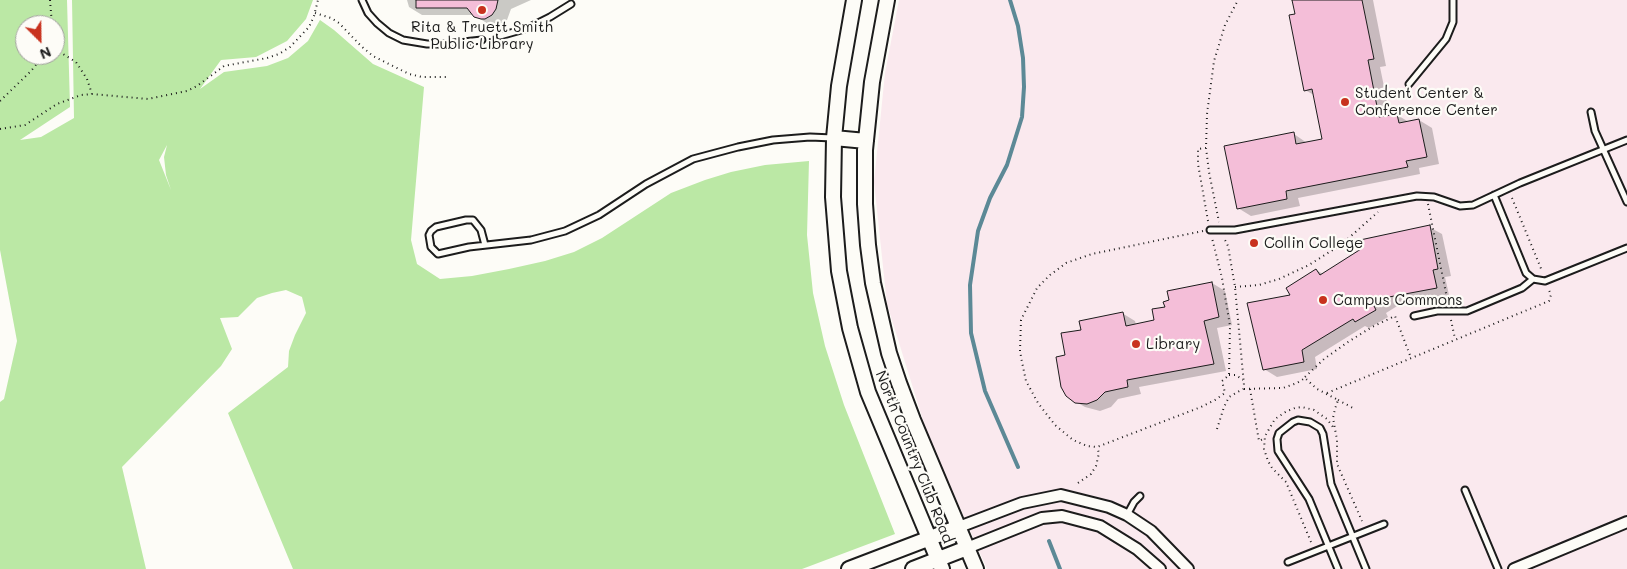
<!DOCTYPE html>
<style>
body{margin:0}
#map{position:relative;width:1627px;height:569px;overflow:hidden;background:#fdfcf7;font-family:Mali,sans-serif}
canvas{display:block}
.north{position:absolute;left:15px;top:15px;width:50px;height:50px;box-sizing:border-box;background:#fdfcf7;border:1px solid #a3a29f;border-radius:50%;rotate:157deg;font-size:14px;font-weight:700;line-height:20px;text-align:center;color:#1c1c1c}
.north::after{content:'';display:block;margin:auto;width:18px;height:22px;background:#c8321e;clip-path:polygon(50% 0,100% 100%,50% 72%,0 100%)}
</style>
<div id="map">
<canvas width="1627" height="569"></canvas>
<div class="north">N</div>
</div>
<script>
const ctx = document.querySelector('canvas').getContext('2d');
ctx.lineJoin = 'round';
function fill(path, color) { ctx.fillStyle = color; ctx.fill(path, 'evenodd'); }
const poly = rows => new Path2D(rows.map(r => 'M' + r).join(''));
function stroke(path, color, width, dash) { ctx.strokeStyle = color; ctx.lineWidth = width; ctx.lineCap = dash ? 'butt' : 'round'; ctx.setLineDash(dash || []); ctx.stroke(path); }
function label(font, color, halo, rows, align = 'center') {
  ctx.font = font + ' Mali,sans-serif'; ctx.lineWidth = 4.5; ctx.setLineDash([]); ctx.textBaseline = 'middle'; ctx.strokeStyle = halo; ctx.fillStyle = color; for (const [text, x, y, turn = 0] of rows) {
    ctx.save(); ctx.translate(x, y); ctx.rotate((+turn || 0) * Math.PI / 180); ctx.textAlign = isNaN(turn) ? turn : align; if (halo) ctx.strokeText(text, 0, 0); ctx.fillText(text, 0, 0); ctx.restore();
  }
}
fill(poly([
 [899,0,1627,0,1627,569,987,569,927,433,887,304,874,182,885,73]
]), '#fae9ee');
fill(poly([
 [0,0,67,0,70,107,20,140,41,137,74,118,72,0,313,0,306,19,287,41,256,57,221,60,200,89,224,72,267,66,288,58,308,41,320,20,334,30,373,64,424,87,411,240,417,264,440,279,472,276,509,269,545,261,574,252,602,238,671,193,705,180,731,172,765,165,809,161,807,235,813,293,825,346,844,405,895,534,802,569,293,569,228,413,288,367,289,351,295,335,306,313,302,297,286,290,272,293,257,298,238,317,220,318,232,349,221,366,122,467,146,569,0,569,0,402,4,399,17,341,0,250],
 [25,25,55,25,55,55,25,55],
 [167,145,164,157,166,175,171,190,159,160]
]), '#bbe8a5');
fill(poly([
 [407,0,531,0,511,9,507,20,499,26,488,24,474,15,422,15,409,7],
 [1293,0,1373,0,1386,66,1380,67,1390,116,1397,115,1409,122,1419,120,1432,128,1439,164,1419,168,1420,174,1298,198,1300,206,1251,216,1238,208,1294,134,1307,143,1323,140,1314,95,1305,90],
 [1429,227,1442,234,1451,276,1445,277,1449,295,1402,303,1386,313,1388,317,1369,328,1365,326,1315,357,1317,369,1277,377,1264,369,1292,295,1316,270,1323,274],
 [1212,283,1225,291,1232,325,1217,328,1226,371,1139,387,1141,394,1118,399,1111,407,1100,411,1085,407,1071,399,1067,356,1083,331,1122,313,1135,321,1136,325,1156,321,1166,308]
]), '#0003');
stroke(poly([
 [1010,0,1018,26,1023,58,1024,87,1022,117,1007,165,990,198,978,231,970,285,971,333,985,391,1018,467],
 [1049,541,1060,569]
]), '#5c8996', 4);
const building = poly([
 [416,0,498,0,496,9,492,15,485,19,481,19,474,17,467,8,416,8,416,0],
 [1292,0,1362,0,1374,59,1368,60,1379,117,1397,114,1399,123,1419,119,1427,157,1406,161,1408,167,1286,191,1287,199,1237,209,1224,146,1294,132,1296,144,1322,139,1312,89,1304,91,1289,15,1295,14,1292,0],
 [1430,225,1438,269,1433,270,1437,288,1389,297,1374,306,1376,310,1355,322,1353,319,1302,350,1304,362,1263,370,1247,303,1290,295,1286,288,1316,269,1320,275,1361,249,1360,240,1430,225],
 [1212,282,1219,317,1204,321,1214,364,1127,380,1128,387,1105,392,1097,400,1087,404,1075,403,1066,396,1061,387,1056,357,1065,355,1061,333,1081,330,1079,321,1123,312,1126,326,1154,320,1152,309,1165,307,1163,302,1169,300,1167,291,1212,282]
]);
fill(building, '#f4bed8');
stroke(building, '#1c1c1c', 1);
const service = poly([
 [362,0,368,13,377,23,389,33,403,40,427,44,444,44,482,40],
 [500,36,528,28,550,17,571,4],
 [1409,84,1446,39,1453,22,1453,0],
 [1591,112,1595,131,1627,202],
 [1494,195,1526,273,1533,279,1545,281,1627,248],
 [1210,230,1235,230,1417,196,1434,197,1460,206,1473,205,1520,183,1627,140],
 [485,245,481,230,473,220,466,220,436,227,431,231,429,235,431,247,438,254,469,247,531,240,565,231,599,215,646,184,693,159,738,147,773,140,810,137,833,138],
 [1414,316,1437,311,1467,311,1522,288,1533,279],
 [1465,490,1498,569],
 [1127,515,1134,502,1140,496],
 [1288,562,1384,524],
 [1338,569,1309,499,1278,451,1277,439,1279,433,1293,422,1298,420,1310,422,1320,428,1323,434,1331,484,1366,569]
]);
const minor = poly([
 [959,527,1022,503,1061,495,1109,507,1127,515,1151,531,1188,569],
 [967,548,1042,518,1062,516,1100,526,1137,549,1160,569],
 [1514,569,1627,522]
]);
const secondary = poly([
 [854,0,839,86,834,138,833,197,839,271,850,328,868,392,942,569],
 [887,0,872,82,865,150,865,204,868,245,873,283,889,353,899,383,913,420,976,569],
 [834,138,866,141],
 [849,569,959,527],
 [913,569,967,548]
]);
stroke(service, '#1c1c1c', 9);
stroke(minor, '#1c1c1c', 14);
stroke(secondary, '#1c1c1c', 18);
stroke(poly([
 [50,0,52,25],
 [315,13,331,18,339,23,361,46,373,56,409,74,422,77,447,77],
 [55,49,76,62,87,79,92,94],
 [0,101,31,71,44,55],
 [0,129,25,125,57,104,81,95,92,94,148,99,187,91,197,86,224,66,267,58,279,54,290,47,309,27,314,16,318,0],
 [1206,148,1209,172,1219,222],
 [1512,198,1542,271],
 [1428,204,1448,303],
 [1208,221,1198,164,1198,149,1206,148,1207,114,1214,61,1225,25,1238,0],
 [1203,231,1092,254,1066,263,1050,275,1037,288,1021,320,1020,351,1022,362,1026,381,1038,403,1055,425,1073,440,1087,446,1097,447,1201,407,1215,400,1225,393,1222,381,1229,375,1230,326,1222,278,1212,238],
 [1235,287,1259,285,1279,279,1309,265,1342,244,1378,212],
 [1451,320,1455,339],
 [1229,375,1236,375,1243,380],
 [1305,377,1324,359,1348,342,1372,327,1395,316,1411,358],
 [1244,389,1283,388,1297,383,1305,378,1317,389,1338,400,1335,409,1333,418,1337,440,1337,464,1362,521],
 [1250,389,1259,441,1265,438],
 [1327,393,1549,301,1551,295,1548,288],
 [1338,400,1353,408],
 [1217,429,1224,407,1229,397,1243,389,1244,385,1235,287,1228,246,1224,238],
 [1078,483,1091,474,1096,466,1099,453,1097,447],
 [1311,542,1286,482,1272,468,1268,461,1264,449,1265,436,1275,419,1287,411,1295,408,1302,407,1314,410,1327,419,1333,427]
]), '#1c1c1c', 2, [1, 4]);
stroke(service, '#fdfcf7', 5);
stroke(minor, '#fdfcf7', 10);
stroke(secondary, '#fdfcf7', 14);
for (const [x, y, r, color] of [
 [482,10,5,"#c8321e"],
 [1345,102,5,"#c8321e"],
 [1254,243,5,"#c8321e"],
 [1323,300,5,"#c8321e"],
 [1136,344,5,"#c8321e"]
]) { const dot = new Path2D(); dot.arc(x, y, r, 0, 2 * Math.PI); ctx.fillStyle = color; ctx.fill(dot); stroke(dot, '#fdfcf7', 2); }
label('15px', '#1c1c1c', '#fdfcf7', [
 ["Rita & Truett Smith",482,27,"center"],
 ["Public Library",482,44,"center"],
 ["Student Center &",1355,93],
 ["Conference Center",1355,110],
 ["Collin College",1264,243],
 ["Campus Commons",1333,300],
 ["Library",1146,344]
], 'left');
label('15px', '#1c1c1c', '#fdfcf7', [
 ["North Country Club Road",914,457,68]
]);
</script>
